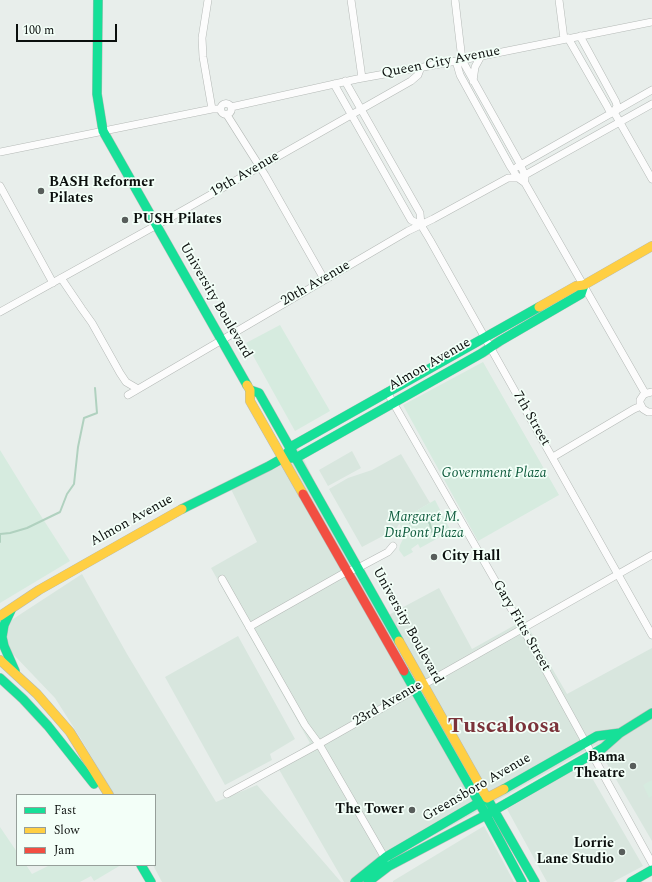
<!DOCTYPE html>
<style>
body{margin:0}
#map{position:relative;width:652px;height:882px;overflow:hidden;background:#e8eeeb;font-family:Spectral,serif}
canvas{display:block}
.legend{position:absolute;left:16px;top:794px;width:140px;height:72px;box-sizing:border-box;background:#f3fff8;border:1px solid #969f9a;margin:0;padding:5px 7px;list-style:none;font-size:12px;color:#0b0f0d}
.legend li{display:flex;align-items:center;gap:8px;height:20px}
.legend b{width:20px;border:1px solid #969f9a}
.scale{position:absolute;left:16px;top:24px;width:101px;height:18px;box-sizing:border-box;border:2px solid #0b0f0d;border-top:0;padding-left:5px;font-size:12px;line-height:14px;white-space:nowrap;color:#0b0f0d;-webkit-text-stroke:3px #f3fff8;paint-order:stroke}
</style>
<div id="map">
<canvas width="652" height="882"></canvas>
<ul class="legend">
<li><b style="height:5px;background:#16e098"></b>Fast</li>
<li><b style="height:5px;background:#ffcf43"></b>Slow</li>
<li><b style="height:5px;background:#f24e42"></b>Jam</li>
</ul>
<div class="scale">100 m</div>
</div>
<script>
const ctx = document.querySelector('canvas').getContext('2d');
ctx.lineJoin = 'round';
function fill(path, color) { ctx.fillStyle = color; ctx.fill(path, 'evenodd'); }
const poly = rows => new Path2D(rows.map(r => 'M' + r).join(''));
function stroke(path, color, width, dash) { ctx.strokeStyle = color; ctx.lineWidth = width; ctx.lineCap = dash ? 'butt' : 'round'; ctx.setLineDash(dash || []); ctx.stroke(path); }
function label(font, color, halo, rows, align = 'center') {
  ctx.font = font + ' Spectral,serif'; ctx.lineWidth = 3.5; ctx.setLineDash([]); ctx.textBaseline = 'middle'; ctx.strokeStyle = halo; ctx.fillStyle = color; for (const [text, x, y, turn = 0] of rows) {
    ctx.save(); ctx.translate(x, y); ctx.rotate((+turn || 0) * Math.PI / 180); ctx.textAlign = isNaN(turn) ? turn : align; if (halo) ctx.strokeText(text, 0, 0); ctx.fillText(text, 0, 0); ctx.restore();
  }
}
fill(poly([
 [298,447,381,619,439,588,472,649,524,620,567,694,652,648,652,841,596,745,351,882,344,882,277,766,310,743,211,568,257,542,227,481],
 [352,451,361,468,328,486,319,470],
 [401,454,430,503,402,519,396,529,362,547,329,489,348,478,372,470],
 [82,574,127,654,216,802,257,785,341,882,162,882,153,865,155,865,155,795,114,795,81,739,55,698,12,653,6,638,10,621],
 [238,636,295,739,270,754,272,760,225,785,165,677],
 [584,764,643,866,613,882,547,882,507,809],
 [484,826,514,882,393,882,393,881]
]), '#d8e6de');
fill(poly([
 [280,325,330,411,295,431,246,343],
 [483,362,559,495,478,541,403,405],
 [0,450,32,502,70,561,0,603],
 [435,500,451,531,420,548,418,544,411,549,413,552,404,557,399,550,400,545,405,535,399,523,402,519],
 [652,780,652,796,649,798,643,785],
 [0,827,17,852,17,865,26,865,32,874,50,865,121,865,94,881,91,876,80,882,0,882]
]), '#d6ebdf');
stroke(poly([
 [421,521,427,520,430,524,432,532],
 [410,523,412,521,417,520],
 [0,542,0,534,10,533,27,528,60,512,67,494,74,484,78,447,84,418,97,413,95,388]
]), '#b0d1bf', 2);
const street = poly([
 [208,0,202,38,203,57,212,109],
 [351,0,362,78],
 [455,0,462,60,519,162,525,175,525,179],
 [559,0,564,39],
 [580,36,616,102,617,106,614,112],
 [568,38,607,106,609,110,614,112,652,179],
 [456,61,460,75,510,166,518,178,525,183,645,393],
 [345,81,420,213,421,225,430,240,652,635],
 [473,81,475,67,481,56],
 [334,84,411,220,421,225],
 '220.5 109a5.5 5.5 0 1 1 11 0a5.5 5.5 0 1 1-11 0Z',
 [231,107,357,79,462,60,652,22],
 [227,115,265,175,324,279],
 [0,152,212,109,220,109],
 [517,167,652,90],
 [0,186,53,283],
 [61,278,82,309,92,323,120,373,126,382,138,389],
 [0,312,173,216,411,81,418,75,421,67],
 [387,392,528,638,652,863],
 [652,392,644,394,640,400,640,403,643,409,648,412,652,412],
 [128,395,408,231,433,219,508,178,518,178,525,175,652,104],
 [553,457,634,409,641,406],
 [222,579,305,725,319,744,386,860],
 [249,627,346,572,358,568,388,552,393,546],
 [227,794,319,744,652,555]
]);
const fast = poly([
 [98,0,97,94,103,131,247,385],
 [250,390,259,393,399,641],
 [289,458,296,458,482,353,500,341,581,294,584,285],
 [182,509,269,466,283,458,294,445,539,307],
 [11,610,4,625,2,637,4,646,15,671],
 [404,671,486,815,603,748,620,733,652,713],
 [0,678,23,699,48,726,94,784],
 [504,789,597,736,620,733],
 [141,865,151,882],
 [355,882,386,857,487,798,535,882],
 [368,882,389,866,486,815,522,882],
 [631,882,652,870]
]);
const slow = poly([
 [539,307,576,286,584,285,652,246],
 [247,385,250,390,250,401,303,494],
 [0,616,39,590,182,509],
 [399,641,487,798,504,789],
 [0,660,37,694,70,732,109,795]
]);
const jam = poly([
 [303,494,404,671]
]);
stroke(street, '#b4b9b6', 8);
stroke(fast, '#b4b9b6', 10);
stroke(slow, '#b4b9b6', 10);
stroke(jam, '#b4b9b6', 10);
stroke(street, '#fcfcfc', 7);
stroke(fast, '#16e098', 9);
stroke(slow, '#ffcf43', 9);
stroke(jam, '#f24e42', 9);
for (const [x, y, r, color] of [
 [41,191,4,"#585d5b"],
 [125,220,4,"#585d5b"],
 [434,557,4,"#585d5b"],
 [633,766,4,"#585d5b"],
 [412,810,4,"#585d5b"],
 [622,852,4,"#585d5b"]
]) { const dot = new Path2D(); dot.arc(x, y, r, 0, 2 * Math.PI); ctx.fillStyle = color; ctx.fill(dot); stroke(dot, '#f3fff8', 1.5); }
label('14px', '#0b0f0d', '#f3fff8', [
 ["Queen City Avenue",441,63,-11],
 ["19th Avenue",245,175,-30],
 ["20th Avenue",316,284,-30],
 ["University Boulevard",215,301,60],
 ["Almon Avenue",430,365,-30],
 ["7th Street",531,419,60],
 ["Almon Avenue",132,521,-29],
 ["University Boulevard",407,626,61],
 ["Gary Fitts Street",521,626,60],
 ["23rd Avenue",388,704,-30],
 ["Greensboro Avenue",477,788,-30]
]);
label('bold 14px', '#0b0f0d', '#f3fff8', [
 ["BASH Reformer",49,183],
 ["Pilates",49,199],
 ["PUSH Pilates",133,220],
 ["City Hall",442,557],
 ["Bama",625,758,"right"],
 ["Theatre",625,774,"right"],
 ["The Tower",404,810,"right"],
 ["Lorrie",614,844,"right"],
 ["Lane Studio",614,860,"right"]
], 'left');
label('italic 14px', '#105c3e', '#f3fff8', [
 ["Government Plaza",494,474],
 ["Margaret M.",424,518],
 ["DuPont Plaza",424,534]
]);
label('bold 22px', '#7b333a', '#f3fff8', [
 ["Tuscaloosa",504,728]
]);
</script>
